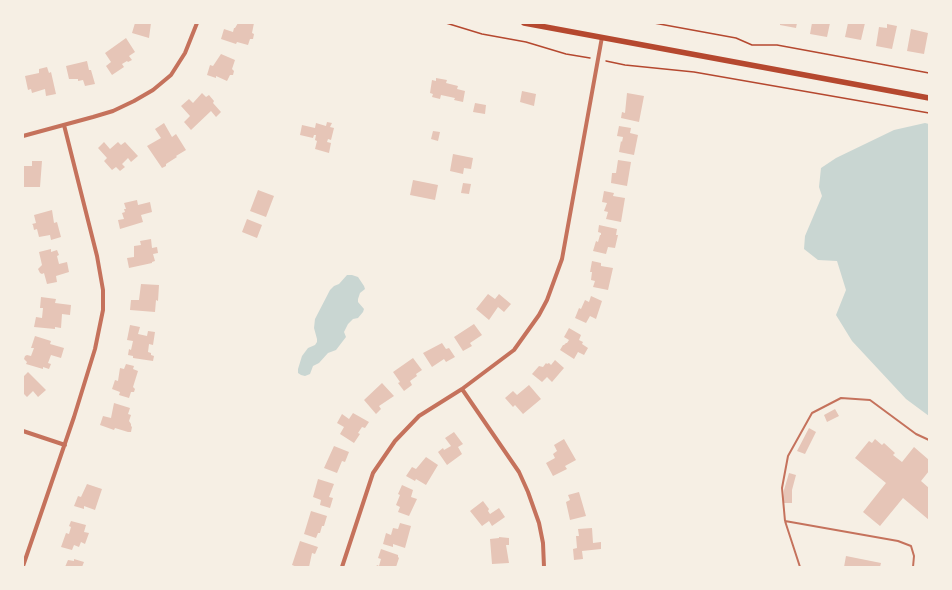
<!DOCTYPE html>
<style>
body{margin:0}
#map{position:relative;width:952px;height:590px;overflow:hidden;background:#f6efe4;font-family:"Open Sans",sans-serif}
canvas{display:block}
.frame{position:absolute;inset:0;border:24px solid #f6efe4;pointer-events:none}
</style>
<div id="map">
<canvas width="952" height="590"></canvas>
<div class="frame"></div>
</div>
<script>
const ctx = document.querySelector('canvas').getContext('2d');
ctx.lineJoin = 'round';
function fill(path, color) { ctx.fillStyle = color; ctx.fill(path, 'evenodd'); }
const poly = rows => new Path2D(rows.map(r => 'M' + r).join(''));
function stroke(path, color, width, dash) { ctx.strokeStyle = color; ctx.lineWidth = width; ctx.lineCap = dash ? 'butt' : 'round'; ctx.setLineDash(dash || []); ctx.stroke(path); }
fill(poly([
 [925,123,929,124,929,416,906,399,852,341,836,315,846,290,837,261,818,260,804,249,805,236,822,196,819,187,821,168,836,158,894,130],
 [347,275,352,275,358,277,364,286,365,289,360,293,358,299,358,302,364,309,363,312,358,318,353,319,348,324,344,332,346,337,336,350,328,353,319,363,313,366,310,374,305,376,301,375,298,373,298,369,302,356,308,348,315,345,317,342,317,339,314,328,315,319,330,290,334,286,339,284]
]), '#c9d6d2');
fill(poly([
 [135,23,151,23,149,38,132,33],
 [238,23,254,23,252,33,254,34,253,39,250,39,248,45,237,42,236,44,221,39,224,29,233,32,234,28,235,28],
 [780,23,797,23,796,28,780,25],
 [812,23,830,23,827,37,810,34],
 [848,23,865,23,861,40,845,37],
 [887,24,897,26,892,49,876,46,879,27,887,28],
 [911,29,928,33,924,54,907,51],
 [126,38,135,52,129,56,132,60,128,62,127,61,122,64,124,67,112,75,106,66,111,62,105,53],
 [221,54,235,60,232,69,234,71,233,75,230,75,227,81,216,76,216,78,207,75,210,65,213,66],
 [87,61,89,70,91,70,95,84,85,86,83,80,78,81,78,79,69,79,66,66],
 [47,67,49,73,51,72,56,94,46,96,45,89,32,93,31,89,28,90,25,76,39,73,39,69],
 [436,78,447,80,446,83,458,86,457,89,465,91,463,102,454,100,455,98,441,95,440,99,432,97,433,94,430,93,432,80,436,81],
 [522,91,536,94,534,106,520,102],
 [202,93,206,97,209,95,214,101,213,103,221,112,216,117,211,111,191,130,184,122,190,116,181,106,189,99,193,103],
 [627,93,644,96,639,122,621,118,622,112,625,113],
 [475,103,486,105,485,114,473,112],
 [327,122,332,123,330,127,334,128,331,140,328,139,327,142,331,143,329,153,315,149,317,141,315,140,316,135,314,135,313,138,300,135,302,125,315,128,316,123,326,126],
 [164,123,172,137,176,134,186,150,176,156,177,157,166,164,166,166,162,168,147,146,161,138,155,129],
 [619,126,631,128,630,133,638,135,634,155,619,152,621,141,622,142,623,137,617,136],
 [433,131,440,132,438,141,431,139],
 [104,142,110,149,118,142,121,145,125,142,138,156,131,162,128,158,122,164,125,167,120,171,116,167,112,170,104,161,107,158,98,148],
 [453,154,473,158,471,169,464,168,463,174,450,171],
 [618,160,631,162,627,186,611,183,612,173,616,173],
 [32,161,42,161,40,187,23,187,23,166,32,166],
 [413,180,438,185,435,200,410,195],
 [463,183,471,184,469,194,461,193],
 [258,190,274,196,266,217,250,211],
 [604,191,614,193,613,196,625,198,621,222,606,219,608,212,604,211,607,203,602,202],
 [137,200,138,205,150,202,152,212,141,215,143,222,120,229,118,220,124,219,122,213,125,212,124,209,126,209,124,203],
 [52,210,54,223,57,222,61,237,51,240,50,235,39,237,37,229,34,230,33,225,32,224,36,223,34,215],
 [247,219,262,225,257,238,242,232],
 [599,225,617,229,616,235,618,235,615,248,608,247,606,254,593,251,596,241,598,242,600,235,601,235,601,233,598,232],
 [151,239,152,248,157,247,158,253,153,254,155,261,152,262,152,263,129,268,127,258,134,257,134,246,141,245,140,241],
 [51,249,51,252,57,250,59,255,57,256,59,264,67,262,69,272,56,276,57,282,47,284,44,273,42,274,40,273,38,269,42,265,39,252],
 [592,261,601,263,601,266,613,268,608,290,593,287,595,281,591,280,592,272,590,272],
 [141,284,159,285,158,301,156,300,155,312,130,310,131,300,139,300],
 [488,294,495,299,499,294,511,304,504,312,498,307,489,320,476,309],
 [591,296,602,301,596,319,590,316,586,323,575,318,579,308,581,309,585,300,589,302],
 [41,297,56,299,55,303,71,305,70,315,62,314,61,328,55,327,55,329,34,327,36,317,42,318,43,308,40,308],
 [474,324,482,335,470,343,472,346,463,351,454,337],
 [130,325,140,327,138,334,147,336,148,331,155,332,153,345,149,344,148,352,151,353,151,355,154,356,153,361,133,358,133,356,128,355,129,349,131,350,133,341,127,340],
 [569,328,581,335,579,340,583,342,582,344,588,348,584,355,578,352,574,359,560,350,563,345,564,345,566,343,567,343,569,340,564,337],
 [35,336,51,341,50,344,64,348,61,358,51,355,48,363,51,364,49,369,43,367,43,369,26,364,27,362,24,359,25,356,27,355,31,356,34,348,31,348],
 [442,343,446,349,449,348,455,357,446,362,444,359,432,367,423,353],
 [413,358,422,370,416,374,417,376,410,381,412,385,404,391,398,383,400,382,393,372],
 [555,360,564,368,552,382,547,377,542,382,532,374,539,366,543,367,546,363,547,364,549,363,551,365],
 [126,364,134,366,133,369,138,371,133,387,135,389,134,392,131,392,129,398,119,395,120,392,112,389,115,380,118,381,120,368,124,369],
 [28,372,46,390,38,397,33,391,27,397,24,394,23,395,23,377],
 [382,383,394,396,379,406,381,409,376,414,364,400],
 [529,385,541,399,523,414,515,405,513,407,505,398,513,391,517,395],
 [114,403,130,408,128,414,131,415,129,421,131,424,131,426,132,427,131,432,128,432,115,428,114,430,100,425,103,416,111,418],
 [835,409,839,416,827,422,824,415],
 [353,413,369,422,365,428,362,427,358,433,360,434,354,443,340,434,344,427,337,423,342,414,349,419],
 [809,428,816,432,805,454,797,451],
 [454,432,463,444,458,447,462,454,447,465,438,452,443,448,444,450,451,446,445,438],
 [564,439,576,460,565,466,567,469,553,476,546,463,555,458,553,454,557,451,554,445],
 [875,439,882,445,884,443,895,453,893,455,902,462,914,447,929,460,929,471,921,481,929,488,929,520,903,498,880,526,863,512,886,483,855,458,869,441,872,443],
 [334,446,349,452,345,462,342,461,337,473,324,468],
 [426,457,438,465,426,485,416,479,415,481,406,476,412,467,416,469],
 [789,473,796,475,792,490,792,503,783,503,784,490],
 [318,479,334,484,329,497,333,498,330,508,320,505,321,500,313,497],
 [87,484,102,489,95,510,84,506,84,509,74,506,78,496,81,497],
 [402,485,413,490,411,497,417,499,409,516,398,512,400,507,396,505,400,495,398,494],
 [579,492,586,516,570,520,566,502,570,500,568,495],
 [483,501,489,509,488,511,490,514,499,508,505,517,492,526,489,521,482,526,470,511],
 [311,511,327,516,324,526,322,526,320,533,318,533,316,538,304,534],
 [71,521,86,525,84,532,89,533,85,544,81,542,79,547,74,545,72,550,61,547,66,533,69,534,71,527,69,526],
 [400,523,411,526,405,548,393,544,393,547,383,544,386,533,391,535,393,528,398,529],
 [592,528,593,543,601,542,601,549,582,551,583,559,574,560,573,549,577,548,576,536,579,536,578,529],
 [499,537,509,538,509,545,506,545,509,563,492,564,490,539,499,538],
 [300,541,318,547,315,554,312,553,309,567,297,567,292,565],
 [381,549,398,555,398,557,399,558,396,567,376,567,377,565,379,566,381,559,378,558],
 [846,556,881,563,880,567,844,567],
 [74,559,84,562,82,567,65,567,68,560,74,561]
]), '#e6c5b7');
stroke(poly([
 [446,23,482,34,526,42,566,54,590,58],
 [654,23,736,38,752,45,777,45,929,73],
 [606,61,625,65,694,72,929,113]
]), '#b5482f', 1.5);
stroke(poly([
 [785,521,898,541,911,546,914,556,913,567],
 [800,567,785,521,782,488,788,456,812,413,841,398,870,400,916,434,929,440]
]), '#c5725c', 2);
stroke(poly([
 [23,136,93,117,113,111,134,101,153,90,171,75,185,53,197,23],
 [462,389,519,472,528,492,539,523,543,543,544,567],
 [23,431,65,445],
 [23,566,74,417,95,349,103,310,103,290,97,256,64,125],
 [342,567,373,473,395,441,419,416,462,389,514,350,539,315,547,300,562,259,602,37]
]), '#c5725c', 4);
stroke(poly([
 [524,23,929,98]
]), '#b5482f', 5.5);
</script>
